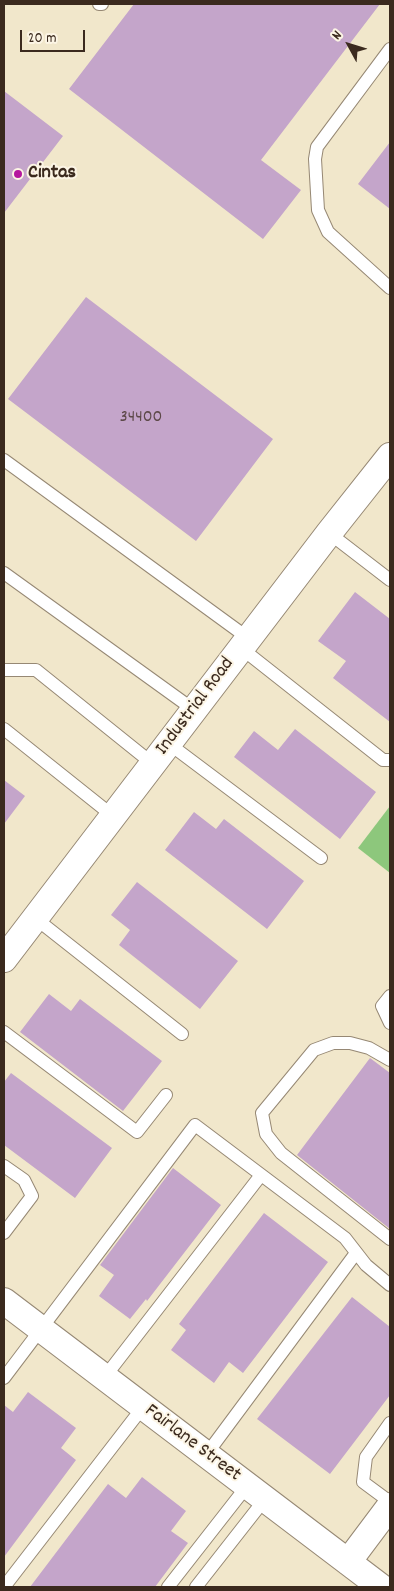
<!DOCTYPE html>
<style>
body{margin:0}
#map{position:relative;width:394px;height:1591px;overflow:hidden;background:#f1e7cb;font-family:Dekko,sans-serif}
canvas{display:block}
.frame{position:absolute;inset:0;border:5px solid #3b2a1e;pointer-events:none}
.north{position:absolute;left:324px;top:20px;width:50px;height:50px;-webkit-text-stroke:4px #fcf5e5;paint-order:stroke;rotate:309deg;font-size:14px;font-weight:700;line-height:20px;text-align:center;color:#3b2a1e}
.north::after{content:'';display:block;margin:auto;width:18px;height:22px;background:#3b2a1e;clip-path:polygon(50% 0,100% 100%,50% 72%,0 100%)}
.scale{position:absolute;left:20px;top:30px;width:65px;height:22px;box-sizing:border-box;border:2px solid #3b2a1e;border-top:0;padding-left:6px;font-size:15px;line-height:18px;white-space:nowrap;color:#3b2a1e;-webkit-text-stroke:4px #fcf5e5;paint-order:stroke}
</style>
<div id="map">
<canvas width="394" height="1591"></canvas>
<div class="frame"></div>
<div class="north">N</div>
<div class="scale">20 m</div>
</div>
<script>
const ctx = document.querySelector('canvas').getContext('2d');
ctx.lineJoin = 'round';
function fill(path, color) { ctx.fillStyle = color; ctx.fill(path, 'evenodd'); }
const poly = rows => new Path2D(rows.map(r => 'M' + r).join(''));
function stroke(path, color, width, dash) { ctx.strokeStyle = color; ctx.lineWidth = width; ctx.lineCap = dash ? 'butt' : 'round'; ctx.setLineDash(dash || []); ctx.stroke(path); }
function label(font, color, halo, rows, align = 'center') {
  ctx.font = font + ' Dekko,sans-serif'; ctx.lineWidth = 4; ctx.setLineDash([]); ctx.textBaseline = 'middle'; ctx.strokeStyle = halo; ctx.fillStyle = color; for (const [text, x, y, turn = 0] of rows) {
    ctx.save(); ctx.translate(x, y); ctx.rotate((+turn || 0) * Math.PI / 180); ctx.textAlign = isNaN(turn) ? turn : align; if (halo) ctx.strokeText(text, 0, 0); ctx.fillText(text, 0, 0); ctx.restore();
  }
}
fill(poly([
 [390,806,390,873,358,848]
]), '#8dc77c');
fill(poly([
 [134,4,380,4,261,160,301,190,263,239,69,89],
 [4,91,63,136,4,213],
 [390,142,390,209,358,184],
 [86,297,273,439,196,541,8,399],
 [355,592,390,619,390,722,333,678,346,661,318,641],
 [295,729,376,792,340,839,234,757,254,731,278,750],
 [4,780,25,796,4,824],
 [194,812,216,829,224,819,304,881,267,929,165,850],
 [137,882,238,961,200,1009,119,945,130,930,111,915],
 [49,994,71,1011,80,999,162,1061,123,1111,20,1032],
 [370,1058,390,1073,390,1229,297,1155],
 [11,1073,112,1148,75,1198,4,1145,4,1082],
 [173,1168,221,1205,147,1301,146,1299,130,1319,99,1296,114,1275,100,1265],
 [264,1213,328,1262,243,1373,229,1362,214,1383,171,1350,186,1330,179,1324],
 [352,1297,390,1327,390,1395,330,1474,257,1419],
 [28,1392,76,1428,61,1448,76,1460,4,1557,4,1405,13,1412],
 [142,1477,186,1511,171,1531,188,1543,155,1587,30,1587,108,1484,126,1498]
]), '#c4a5ca');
const lane = poly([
 [99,4,102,4],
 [390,49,317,147,315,159,318,210,328,232,390,288],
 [4,460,248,638],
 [329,533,390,580],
 [4,573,194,710],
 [241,648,383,760,390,760],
 [4,670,36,670,153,764],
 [4,729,113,816],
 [168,743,321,858],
 [35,918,182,1034],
 [390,996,382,1006,390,1023],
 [4,1032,137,1132,166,1095],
 [390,1060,369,1048,350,1043,333,1043,314,1050,262,1113,266,1134,281,1153,390,1239],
 [4,1166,24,1180,32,1196,4,1233],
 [4,1378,195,1125,345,1238,366,1265,390,1285],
 [104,1378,261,1175],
 [390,1423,366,1457,363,1482,390,1502],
 [206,1455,356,1253],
 [4,1587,143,1407],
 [168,1587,247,1486],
 [196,1587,265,1499]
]);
const street = poly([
 [4,959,329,533,390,456],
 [4,1301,381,1587],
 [348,1562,390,1506]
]);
stroke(lane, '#968874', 14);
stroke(street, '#968874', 28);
stroke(lane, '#fff', 12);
stroke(street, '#fff', 26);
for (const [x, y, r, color] of [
 [18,174,5,"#b5179e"]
]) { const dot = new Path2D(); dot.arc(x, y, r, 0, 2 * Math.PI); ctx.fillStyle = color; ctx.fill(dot); stroke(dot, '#fcf5e5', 2); }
label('18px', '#5d4949', null, [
 ["34400",141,419]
]);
label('bold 20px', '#3b2a1e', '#fcf5e5', [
 ["Cintas",28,174]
], 'left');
label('20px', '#3b2a1e', '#fcf5e5', [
 ["Industrial Road",196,707,-53],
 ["Fairlane Street",192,1444,37]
]);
</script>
